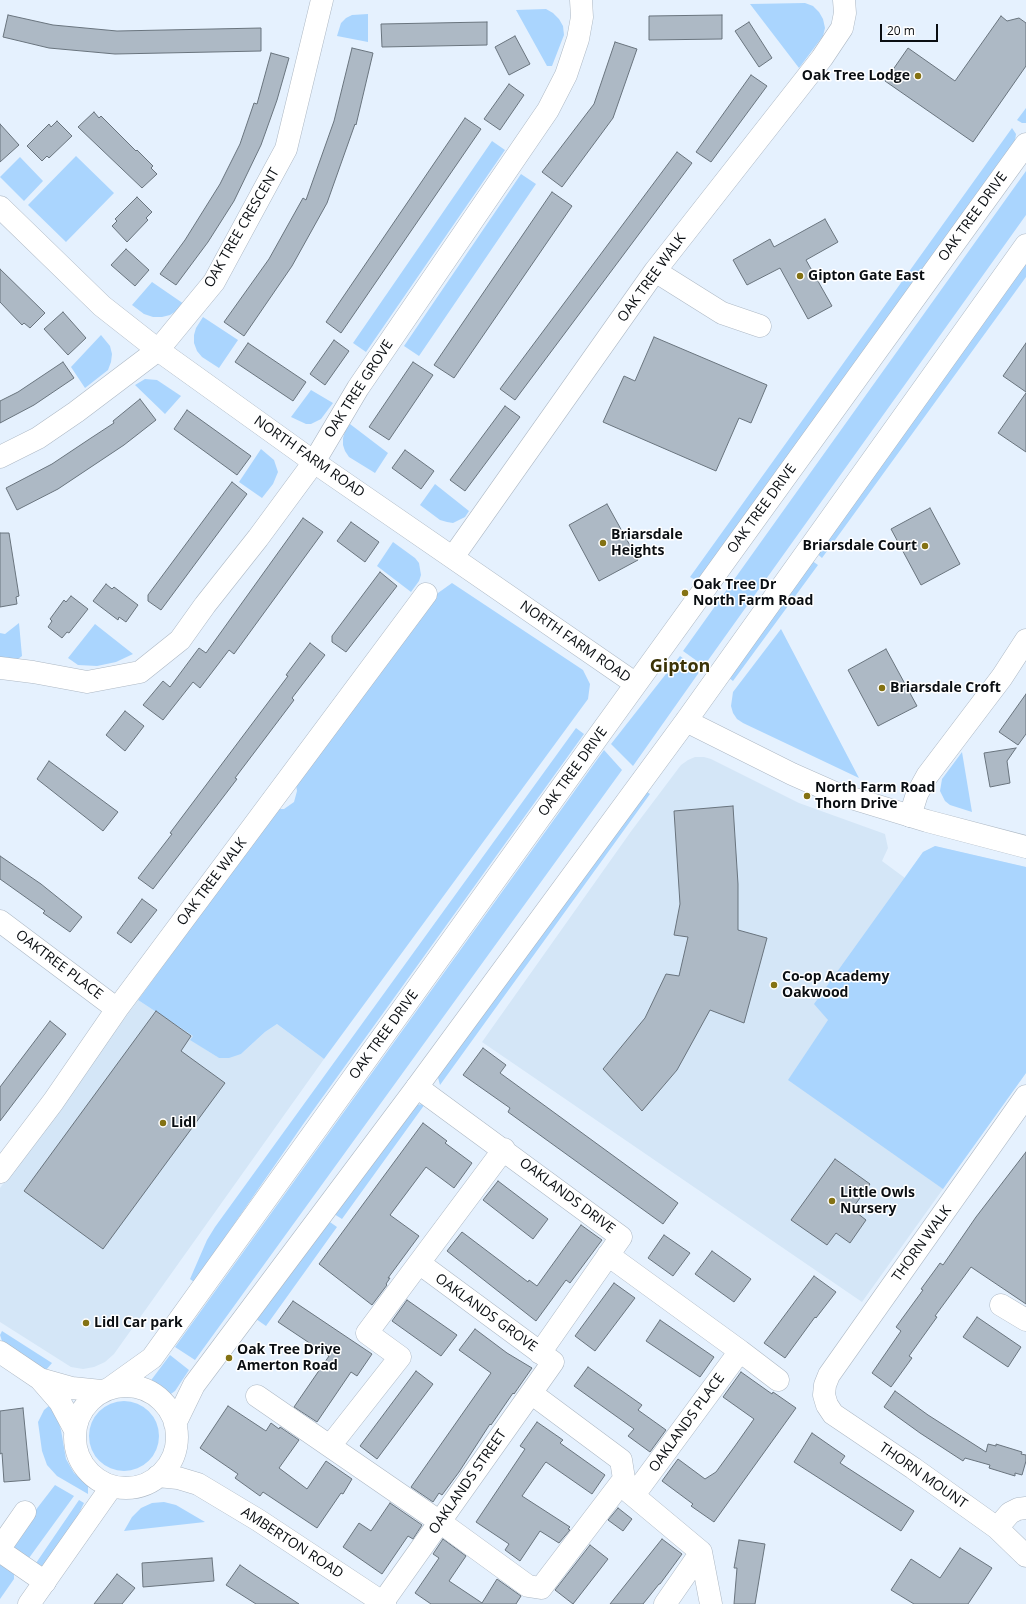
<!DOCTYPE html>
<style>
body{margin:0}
#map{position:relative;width:1026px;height:1604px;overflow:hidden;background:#e5f1fe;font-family:"Open Sans",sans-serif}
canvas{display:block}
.scale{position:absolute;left:880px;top:24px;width:58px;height:18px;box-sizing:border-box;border:2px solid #0a0e12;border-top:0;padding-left:5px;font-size:12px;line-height:14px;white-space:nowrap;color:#0a0e12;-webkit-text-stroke:3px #fff;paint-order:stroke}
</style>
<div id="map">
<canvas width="1026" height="1604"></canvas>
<div class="scale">20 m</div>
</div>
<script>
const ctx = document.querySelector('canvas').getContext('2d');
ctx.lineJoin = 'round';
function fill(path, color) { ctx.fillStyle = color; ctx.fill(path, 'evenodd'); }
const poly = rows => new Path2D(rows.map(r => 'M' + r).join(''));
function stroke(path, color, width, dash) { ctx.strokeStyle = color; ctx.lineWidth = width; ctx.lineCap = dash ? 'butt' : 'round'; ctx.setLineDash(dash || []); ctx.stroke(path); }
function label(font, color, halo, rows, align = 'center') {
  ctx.font = font + ' "Open Sans",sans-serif'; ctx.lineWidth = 3; ctx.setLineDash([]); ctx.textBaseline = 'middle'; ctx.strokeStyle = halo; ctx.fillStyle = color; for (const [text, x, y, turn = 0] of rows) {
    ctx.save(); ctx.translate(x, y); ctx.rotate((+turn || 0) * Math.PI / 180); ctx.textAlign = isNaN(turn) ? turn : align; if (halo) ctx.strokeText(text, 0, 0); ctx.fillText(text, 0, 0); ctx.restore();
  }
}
fill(poly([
 [695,757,704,757,711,759,799,803,885,834,888,848,882,861,905,878,923,852,935,846,1026,867,1026,1073,862,1302,482,1042,632,830,681,765,688,760],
 [138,1000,194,1036,191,1040,219,1058,241,1054,265,1032,277,1024,324,1059,114,1354,105,1362,94,1367,83,1369,71,1367,0,1322,0,1188]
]), '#d4e6f7');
fill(poly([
 [805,3,813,6,819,12,823,19,825,28,823,36,799,68,750,4],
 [546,9,553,13,559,19,563,26,564,35,552,66,547,66,516,10],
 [368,14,368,42,337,36,341,23,346,18,352,15],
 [1026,108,1026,123,1022,123,1017,120],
 [1012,128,1016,134,1015,141,701,583,690,577],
 [492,141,505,150,366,352,353,343],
 [76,156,114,193,66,242,28,205],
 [20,157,43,181,24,201,0,177],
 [1026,171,1026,215,704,666,683,651],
 [521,174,536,184,419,356,404,346],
 [1026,258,1026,277,822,558,814,551],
 [152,282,184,304,178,310,170,315,162,317,153,317,144,314,132,305],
 [203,317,238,340,219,368,202,357,197,351,194,343,194,335,196,328],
 [101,335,110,346,112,354,111,362,108,370,85,388,71,367],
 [145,379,157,380,181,396,165,414,135,385],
 [311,390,333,403,321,419,311,424,306,424,291,417],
 [350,424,388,453,375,473,349,457,345,451,343,445,343,438,345,431],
 [261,449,274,460,278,472,273,484,262,498,239,482],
 [435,484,469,511,465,517,453,523,447,522,440,520,420,505],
 [393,542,415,558,419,563,421,575,419,581,411,592,377,566],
 [808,558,818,565,733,681,724,674],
 [452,583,583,670,590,684,588,699,324,1059,277,1024,265,1032,241,1054,229,1058,219,1058,190,1040,193,1036,138,1000,278,809,284,809,294,802,297,791,296,785,438,593],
 [19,623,22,656,18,659,0,657,0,633,5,634],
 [95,624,133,654,116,662,97,666,78,665,68,658],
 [781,629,859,778,743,723,737,719,733,713,731,706,733,692],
 [680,656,700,671,633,766,611,744],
 [576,728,584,734,304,1123,194,1282,190,1279,207,1240,215,1227],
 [604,750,622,770,195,1360,175,1347],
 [962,752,972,812,950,805,945,801,940,791,942,779],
 [642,788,650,794,440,1085,437,1074],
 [935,846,1026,867,1026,1073,943,1189,788,1080,828,1020,814,1004,923,852],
 [425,1104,342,1219,334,1214,413,1105],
 [327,1220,337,1227,266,1326,256,1319],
 [2,1331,52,1363,46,1370,2,1341,0,1335],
 [170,1355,189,1370,175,1391,168,1396,149,1383],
 '89 1436a35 35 0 1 1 70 0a35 35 0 1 1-70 0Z',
 [50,1405,57,1417,61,1430,66,1459,74,1473,86,1483,88,1486,88,1494,57,1476,47,1465,42,1451,38,1422,44,1410],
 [55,1485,74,1496,29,1558,8,1546],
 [79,1500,84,1503,71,1530,41,1569,34,1566],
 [164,1502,176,1505,205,1522,124,1531,132,1517,141,1508,152,1503],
 [0,1564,14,1574,14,1579,0,1599]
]), '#aad5fe');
const building = poly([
 [8,15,53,25,117,31,261,28,261,51,115,54,49,48,3,37,8,15],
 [722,15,722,39,649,40,649,16,722,15],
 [1001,16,1007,21,1019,18,1026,23,1026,66,973,142,885,81,908,48,955,81,1001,16],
 [487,22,487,45,382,47,381,24,487,22],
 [749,22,772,58,759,67,735,31,749,22],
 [515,36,530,64,509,75,495,47,515,36],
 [615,42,637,49,613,118,562,187,542,172,594,104,615,42],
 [352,48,373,53,356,125,355,124,327,203,292,266,244,336,224,322,269,259,303,198,306,200,334,121,352,48],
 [271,53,289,58,277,100,261,145,234,201,208,242,176,285,160,274,185,240,220,184,240,144,254,103,257,104,271,53],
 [751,75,767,86,711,162,696,152,751,75],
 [509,84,524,95,500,130,484,119,509,84],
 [94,112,99,118,101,116,136,151,137,150,153,166,151,168,157,174,142,188,78,127,94,112],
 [465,118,481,129,341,333,326,322,465,118],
 [57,121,72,136,49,158,47,156,42,161,27,146,49,124,51,127,57,121],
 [0,124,19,145,0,162,0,124],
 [677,152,692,163,515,400,500,389,677,152],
 [552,192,572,206,454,378,434,365,552,192],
 [137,197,152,212,146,218,148,220,127,242,112,226,117,221,115,219,137,197],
 [825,219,838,242,806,260,832,306,808,319,780,268,747,285,733,260,770,239,774,247,825,219],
 [126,249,149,270,135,286,111,265,126,249],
 [0,269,45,313,30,328,24,323,22,325,0,302,0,269],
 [63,312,86,338,68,355,44,329,63,312],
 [654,337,767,385,751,423,739,418,716,471,603,422,624,376,635,381,654,337],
 [334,340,349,351,325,385,310,374,334,340],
 [248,343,306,382,293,401,235,362,248,343],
 [1026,343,1026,392,1003,376,1026,343],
 [63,362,74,378,34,405,0,423,0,401,18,392,63,362],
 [413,362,433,375,389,440,369,427,413,362],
 [1026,393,1026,452,998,433,1026,393],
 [140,399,156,420,124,445,58,489,17,510,6,488,52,464,91,438,114,423,113,421,140,399],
 [505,406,520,417,465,491,450,480,505,406],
 [187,410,251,456,237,475,174,429,187,410],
 [405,450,434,471,421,489,392,468,405,450],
 [232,482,247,494,161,610,148,601,148,595,232,482],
 [607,504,638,560,599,581,569,525,607,504],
 [930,508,960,564,921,585,891,529,930,508],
 [303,518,323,532,234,654,229,650,200,688,193,682,163,720,143,705,163,681,170,687,199,648,206,653,303,518],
 [351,522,379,542,365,562,337,541,351,522],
 [0,533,9,533,19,596,16,597,17,604,0,607,0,533],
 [380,572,397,586,346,652,332,642,332,636,380,572],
 [106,584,112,589,114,587,138,605,126,622,119,617,118,620,93,601,106,584],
 [71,596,88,609,69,633,67,632,62,638,48,627,52,621,50,619,64,600,66,602,71,596],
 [310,643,325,655,292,698,294,700,235,778,237,779,153,889,138,878,172,834,170,833,288,676,286,675,310,643],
 [886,649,917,706,878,726,848,670,886,649],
 [1026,694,1026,734,1018,745,999,732,1026,694],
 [125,711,144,726,125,751,106,735,125,711],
 [1016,748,1007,761,1010,783,990,787,984,753,1016,748],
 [49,761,118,812,103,831,37,779,49,761],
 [733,806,738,884,738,930,767,938,744,1023,710,1010,677,1070,642,1111,603,1069,645,1018,666,974,679,976,688,937,674,935,680,904,674,811,733,806],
 [0,856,41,884,82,917,70,932,43,913,45,911,0,879,0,856],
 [142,899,157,910,131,943,117,933,142,899],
 [156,1011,191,1036,181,1051,225,1083,103,1249,24,1191,156,1011],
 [50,1021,66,1034,0,1121,0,1087,50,1021],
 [483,1048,506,1065,500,1073,678,1203,663,1224,508,1112,510,1108,463,1075,483,1048],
 [423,1123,447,1141,445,1143,472,1163,454,1188,426,1167,390,1215,419,1236,388,1278,390,1278,386,1284,387,1285,372,1305,319,1264,423,1123],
 [1026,1152,1026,1304,971,1267,935,1316,937,1317,909,1356,912,1358,891,1387,872,1373,901,1331,896,1327,923,1290,921,1289,935,1270,940,1263,943,1265,976,1217,1026,1152],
 [835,1159,870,1184,852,1209,866,1220,850,1243,836,1233,827,1245,791,1220,835,1159],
 [498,1181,548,1219,533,1239,483,1200,498,1181],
 [581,1225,602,1240,570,1283,566,1280,536,1321,447,1251,462,1232,528,1282,529,1280,537,1286,581,1225],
 [664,1235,690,1253,673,1276,648,1258,664,1235],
 [712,1251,751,1279,734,1302,695,1274,712,1251],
 [814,1276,836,1292,816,1318,815,1317,785,1358,764,1343,814,1276],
 [614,1283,635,1298,595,1351,575,1336,614,1283],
 [407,1300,457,1335,441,1356,392,1321,407,1300],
 [293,1301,372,1354,357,1376,351,1372,317,1422,294,1407,329,1356,278,1322,293,1301],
 [977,1317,1021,1347,1008,1367,963,1337,977,1317],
 [660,1320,714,1357,700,1377,646,1341,660,1320],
 [475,1329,507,1353,532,1368,514,1394,513,1393,491,1425,490,1424,459,1472,442,1495,439,1493,433,1502,411,1487,491,1373,459,1350,475,1329],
 [588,1367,642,1405,638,1410,666,1430,650,1452,628,1436,634,1429,574,1386,588,1367],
 [416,1371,433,1384,377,1459,360,1446,416,1371],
 [741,1372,772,1394,773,1392,796,1408,714,1522,691,1506,693,1504,662,1481,678,1459,705,1479,716,1472,735,1446,754,1419,723,1397,741,1372],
 [895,1391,928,1415,986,1452,988,1444,996,1446,996,1444,1022,1452,1021,1454,1026,1455,1026,1461,1022,1475,1015,1473,1015,1476,989,1468,990,1465,965,1458,963,1461,920,1433,884,1407,895,1391],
 [228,1406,266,1431,271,1423,279,1429,280,1427,299,1440,279,1468,307,1489,326,1461,352,1479,343,1494,341,1493,317,1528,263,1492,260,1496,235,1478,238,1474,200,1448,228,1406],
 [23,1408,30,1480,4,1482,2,1453,0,1454,0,1411,23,1408],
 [537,1422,563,1440,560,1443,605,1475,592,1494,546,1462,545,1463,522,1496,570,1527,568,1529,570,1530,559,1543,540,1531,520,1561,505,1550,509,1544,476,1522,525,1449,520,1446,537,1422],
 [812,1433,845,1456,840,1463,914,1511,901,1531,794,1462,812,1433],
 [390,1503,422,1525,413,1539,408,1536,382,1574,343,1547,359,1523,371,1531,390,1503],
 [618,1508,632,1519,623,1531,608,1520,618,1508],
 [443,1539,466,1556,449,1581,482,1603,497,1579,521,1596,516,1604,431,1604,415,1593,439,1558,433,1554,443,1539],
 [662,1539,682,1554,660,1584,659,1584,643,1604,610,1604,662,1539],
 [739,1540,765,1544,755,1604,734,1604,737,1568,734,1568,739,1540],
 [590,1545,608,1559,573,1604,555,1590,590,1545],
 [960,1548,992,1568,968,1604,914,1604,891,1590,911,1559,940,1578,960,1548],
 [212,1558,214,1581,143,1587,142,1563,212,1558],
 [240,1565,253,1574,299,1604,256,1604,226,1585,240,1565],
 [117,1574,135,1588,122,1604,94,1604,117,1574]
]);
fill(building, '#adb9c5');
stroke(building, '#69747e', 1);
const minor = poly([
 [655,271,722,313,760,326],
 [0,457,38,438,76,412,158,350,214,282,286,149,322,0],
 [453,557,655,271,822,58,842,28,845,13,844,0],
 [0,668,33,672,87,682,140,672,180,640,205,605,258,538,314,462,358,388,548,110,566,75,578,39,582,17,581,0],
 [910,816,917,794,927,776,1002,677,1026,640],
 [0,921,117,1009],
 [417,1087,621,1237,540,1353],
 [1026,1096,829,1375,825,1385,824,1395,827,1405,833,1414,913,1468,997,1528,1026,1556],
 [0,1172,53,1102,117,1009,426,594],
 [608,1255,740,1351,634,1495],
 [1001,1305,1026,1320],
 [740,1351,778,1380],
 [257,1396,440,1522,528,1586,541,1588,624,1479,621,1460,531,1393],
 [330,1446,400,1357,367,1333,419,1263],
 [622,1486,701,1552,711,1604],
 [997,1528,1010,1513,1018,1509,1026,1508],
 [0,1548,25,1512],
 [0,1551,45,1582],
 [383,1602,553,1362,419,1263,504,1149],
 [665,1604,701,1552]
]);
const tertiary = poly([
 [0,207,102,306,158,350,314,462,636,684],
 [686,721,792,774,835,793,927,821,1026,847],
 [0,1352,40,1379,60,1402,75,1430],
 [40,1379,72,1388,101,1391],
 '75 1437a51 51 0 1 1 102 0a51 51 0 1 1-102 0Z',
 [110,1388,152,1358,597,738,1026,144],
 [175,1424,194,1385,417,1087,686,721,1026,245],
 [158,1476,178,1478,198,1484,258,1520,385,1604],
 [29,1604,112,1486]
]);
stroke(minor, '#adb8c4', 23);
stroke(tertiary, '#adb8c4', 23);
stroke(minor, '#fff', 22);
stroke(tertiary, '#fff', 22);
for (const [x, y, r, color] of [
 [918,76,4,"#847213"],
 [800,276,4,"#847213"],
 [603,543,4,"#847213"],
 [925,546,4,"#847213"],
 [685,593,4,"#847213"],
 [882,688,4,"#847213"],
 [807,796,4,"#847213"],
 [774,985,4,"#847213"],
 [163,1123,4,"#847213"],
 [832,1201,4,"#847213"],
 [86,1323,4,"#847213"],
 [229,1358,4,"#847213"]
]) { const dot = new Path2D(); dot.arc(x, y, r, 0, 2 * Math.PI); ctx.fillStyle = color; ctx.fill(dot); stroke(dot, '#fff', 1.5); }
label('bold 14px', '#0a0e12', '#fff', [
 ["Oak Tree Lodge",910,76,"right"],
 ["Gipton Gate East",808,276],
 ["Briarsdale",611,535],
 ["Heights",611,551],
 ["Briarsdale Court",917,546,"right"],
 ["Oak Tree Dr",693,585],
 ["North Farm Road",693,601],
 ["Briarsdale Croft",890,688],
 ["North Farm Road",815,788],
 ["Thorn Drive",815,804],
 ["Co-op Academy",782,977],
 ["Oakwood",782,993],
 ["Lidl",171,1123],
 ["Little Owls",840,1193],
 ["Nursery",840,1209],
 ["Lidl Car park",94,1323],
 ["Oak Tree Drive",237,1350],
 ["Amerton Road",237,1366]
], 'left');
label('14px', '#0a0e12', '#fff', [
 ["OAK TREE DRIVE",973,217,-54],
 ["OAK TREE CRESCENT",242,228,-60],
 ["OAK TREE WALK",652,278,-54],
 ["OAK TREE GROVE",359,389,-57],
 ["NORTH FARM ROAD",309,457,35],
 ["OAK TREE DRIVE",762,509,-54],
 ["NORTH FARM ROAD",575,642,35],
 ["OAK TREE DRIVE",573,772,-54],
 ["OAK TREE WALK",212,882,-53],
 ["OAKTREE PLACE",59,965,37],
 ["OAK TREE DRIVE",384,1035,-54],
 ["OAKLANDS DRIVE",567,1196,37],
 ["THORN WALK",922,1244,-54],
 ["OAKLANDS GROVE",486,1313,36],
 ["OAKLANDS PLACE",687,1423,-54],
 ["THORN MOUNT",923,1476,35],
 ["OAKLANDS STREET",468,1482,-55],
 ["AMBERTON ROAD",292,1543,33]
]);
label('bold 18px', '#3b3307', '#fff', [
 ["Gipton",680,667]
]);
</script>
